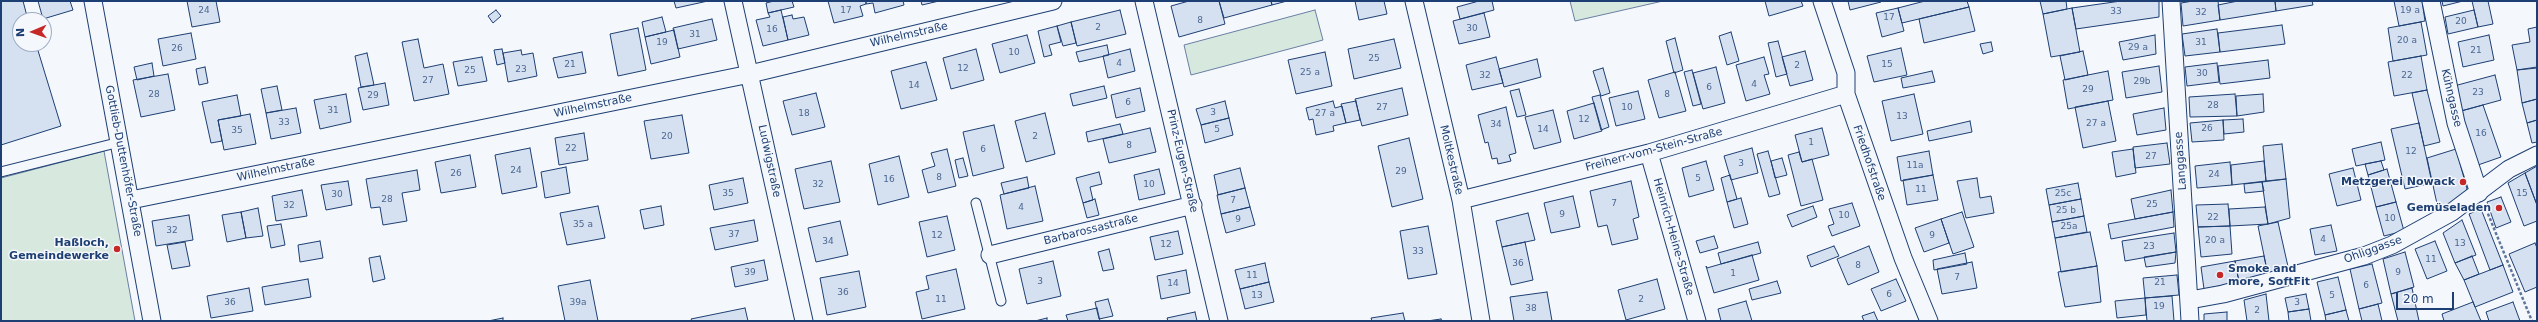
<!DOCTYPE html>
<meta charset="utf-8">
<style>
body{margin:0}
#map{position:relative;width:2538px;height:322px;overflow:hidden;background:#f4f7fb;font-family:"DejaVu Sans",sans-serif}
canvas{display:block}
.frame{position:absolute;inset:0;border:2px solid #1d3f73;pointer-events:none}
.north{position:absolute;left:12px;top:12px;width:40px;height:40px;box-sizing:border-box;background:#f4f7fb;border:1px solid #9eadc5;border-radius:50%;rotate:268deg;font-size:11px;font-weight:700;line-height:16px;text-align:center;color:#1d3f73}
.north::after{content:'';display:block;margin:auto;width:14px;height:18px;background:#c62828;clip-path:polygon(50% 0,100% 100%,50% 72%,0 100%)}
.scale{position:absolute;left:2396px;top:292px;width:58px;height:18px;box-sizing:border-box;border:2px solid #1d3f73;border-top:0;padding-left:5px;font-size:12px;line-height:14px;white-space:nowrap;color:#1d3f73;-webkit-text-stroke:3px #f4f7fb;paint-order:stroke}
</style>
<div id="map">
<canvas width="2538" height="322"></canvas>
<div class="frame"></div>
<div class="north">N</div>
<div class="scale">20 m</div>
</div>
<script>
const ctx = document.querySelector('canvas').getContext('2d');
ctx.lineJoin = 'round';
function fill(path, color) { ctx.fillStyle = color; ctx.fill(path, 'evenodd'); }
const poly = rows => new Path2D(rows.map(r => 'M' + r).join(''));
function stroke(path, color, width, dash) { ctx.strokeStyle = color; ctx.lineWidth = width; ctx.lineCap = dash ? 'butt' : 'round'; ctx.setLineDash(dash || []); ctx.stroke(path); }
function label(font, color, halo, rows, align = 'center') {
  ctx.font = font + ' "DejaVu Sans",sans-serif'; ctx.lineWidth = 3; ctx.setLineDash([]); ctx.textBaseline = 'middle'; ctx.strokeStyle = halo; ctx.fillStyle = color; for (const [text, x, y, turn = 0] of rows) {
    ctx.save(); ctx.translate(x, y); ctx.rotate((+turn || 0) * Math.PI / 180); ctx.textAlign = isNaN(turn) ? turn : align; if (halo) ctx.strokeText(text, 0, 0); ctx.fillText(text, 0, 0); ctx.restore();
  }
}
const green = poly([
 [1570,1,1663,1,1575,21,1570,1],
 [1315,10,1323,40,1191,75,1184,45,1315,10],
 [104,151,135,321,1,321,1,178,104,151]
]);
fill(green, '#d7e8df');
stroke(green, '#687fa3', 1);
const building = poly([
 [1,1,23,1,28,20,20,20,20,44,36,44,61,126,1,145,1,1],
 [38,1,70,1,73,10,43,19,38,1],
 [187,1,216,1,220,22,192,27,187,1],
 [674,1,708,1,676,8,674,1],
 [774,1,792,1,794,7,768,13,766,3,774,1],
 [828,1,866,1,866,4,860,6,863,16,834,23,828,1],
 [866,1,903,1,904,5,875,13,873,3,866,4,866,1],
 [921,1,939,1,922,5,921,1],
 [1189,1,1219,1,1225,24,1179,37,1171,6,1189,1],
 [1219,1,1271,1,1272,5,1224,18,1219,1],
 [1271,1,1287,1,1272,5,1271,1],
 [1355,1,1384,1,1387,14,1359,20,1355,1],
 [1479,1,1492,1,1494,10,1460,19,1457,7,1479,1],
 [1765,1,1801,1,1803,6,1769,16,1765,1],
 [1848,1,1881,1,1881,2,1850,10,1848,1],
 [1925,1,1967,1,1969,7,1902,23,1898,8,1925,1],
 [2040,1,2066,1,2067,9,2043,14,2040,1],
 [2121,1,2159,1,2159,17,2076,29,2072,8,2121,1],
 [2193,1,2218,1,2220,20,2183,26,2181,3,2193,1],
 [2238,1,2275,1,2276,11,2220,20,2218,5,2238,1],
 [2275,1,2312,1,2313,5,2276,11,2275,1],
 [2394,1,2422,1,2425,21,2399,26,2394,1],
 [2442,1,2463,1,2443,6,2442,1],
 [2472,1,2488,1,2493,24,2478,27,2472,1],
 [1969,7,1975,31,1924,43,1919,19,1969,7],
 [1898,8,1904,31,1882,37,1876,13,1898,8],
 [2072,8,2080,52,2051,57,2043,14,2072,8],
 [496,10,501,16,493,23,488,16,496,10],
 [781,10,788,40,763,46,756,20,770,17,768,13,781,10],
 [1120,10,1126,34,1077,46,1071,22,1120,10],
 [2474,10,2478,27,2448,34,2445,17,2474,10],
 [1484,13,1490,37,1459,44,1453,21,1484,13],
 [792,15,793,19,804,17,809,35,788,40,783,17,792,15],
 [662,17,666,32,645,37,642,22,662,17],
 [712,19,717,40,678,49,673,28,712,19],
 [1071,22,1076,43,1063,46,1057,26,1071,22],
 [2421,22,2427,55,2393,61,2388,28,2421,22],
 [2282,25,2285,44,2220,52,2218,33,2282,25],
 [1057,26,1061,42,1049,45,1052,55,1044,57,1038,31,1057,26],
 [2537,27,2537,68,2517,70,2512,45,2530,42,2528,29,2537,27],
 [638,28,646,70,618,76,610,34,638,28],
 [2217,29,2220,52,2185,56,2182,34,2217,29],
 [674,30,680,57,651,64,645,37,674,30],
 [1731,32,1739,61,1727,65,1719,36,1731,32],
 [191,33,196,59,163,66,158,39,191,33],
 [1027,35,1035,63,1000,73,992,44,1027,35],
 [2155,35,2156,54,2123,60,2119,42,2155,35],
 [2489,35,2494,60,2463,67,2458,42,2489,35],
 [1675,38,1683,70,1674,73,1666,41,1675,38],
 [418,39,424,68,443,64,449,94,414,101,402,42,418,39],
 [1394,39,1401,68,1354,79,1348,49,1394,39],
 [1778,41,1787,74,1776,77,1768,43,1778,41],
 [1991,42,1993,51,1983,54,1980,44,1991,42],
 [1107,45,1109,55,1079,62,1076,52,1107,45],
 [1901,48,1907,75,1874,82,1867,56,1901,48],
 [502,49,505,63,497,65,494,50,502,49],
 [976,49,984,80,951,89,943,58,976,49],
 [1130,49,1135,71,1108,78,1103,56,1130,49],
 [521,50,522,55,533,53,537,76,508,82,503,53,521,50],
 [1805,51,1813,80,1790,86,1782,57,1805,51],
 [2083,51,2088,75,2065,80,2060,56,2083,51],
 [582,52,586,73,558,78,553,58,582,52],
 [1325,52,1332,86,1296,94,1288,60,1325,52],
 [367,53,374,85,361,87,355,56,367,53],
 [2421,56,2427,90,2394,96,2388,62,2421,56],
 [482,57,487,81,458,86,453,62,482,57],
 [1496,57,1503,83,1472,90,1466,65,1496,57],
 [1764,57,1769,74,1764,75,1770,94,1746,101,1736,65,1764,57],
 [1537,59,1541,77,1504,87,1499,69,1537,59],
 [2268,60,2270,78,2220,84,2218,66,2268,60],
 [926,62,937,100,901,109,891,71,926,62],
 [152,63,154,76,137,80,134,67,152,63],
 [2217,63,2219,82,2187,86,2185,67,2217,63],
 [2159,66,2162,92,2126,98,2122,72,2159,66],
 [205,67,208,83,199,85,196,69,205,67],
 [1716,67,1725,103,1703,109,1693,73,1716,67],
 [2537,67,2537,99,2522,103,2517,70,2537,67],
 [1603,68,1610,93,1601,96,1593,71,1603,68],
 [1692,70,1701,104,1693,106,1684,72,1692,70],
 [1932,71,1935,82,1903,88,1901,78,1932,71],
 [2108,71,2113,100,2068,109,2063,80,2108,71],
 [1675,72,1686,111,1659,118,1648,80,1675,72],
 [168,74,175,110,141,117,133,80,168,74],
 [2495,75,2501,100,2461,111,2454,86,2495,75],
 [385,83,389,105,363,110,358,88,385,83],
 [277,86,282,110,266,113,261,89,277,86],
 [1104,86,1107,98,1073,106,1070,94,1104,86],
 [1140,88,1145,111,1116,118,1111,95,1140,88],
 [1402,88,1408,115,1362,126,1355,99,1402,88],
 [1519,89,1526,115,1517,117,1510,91,1519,89],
 [2427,90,2440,142,2424,146,2412,93,2427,90],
 [1638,91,1645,119,1616,126,1609,98,1638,91],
 [816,93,825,127,792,135,783,101,816,93],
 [346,94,351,122,320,129,314,100,346,94],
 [1914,94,1923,134,1891,141,1882,101,1914,94],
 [2235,94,2237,116,2190,117,2189,97,2235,94],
 [2263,94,2264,112,2237,116,2236,96,2263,94],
 [237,95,241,116,218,120,222,141,211,143,202,102,237,95],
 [1600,95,1609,127,1601,130,1592,97,1600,95],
 [2537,99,2537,120,2527,123,2522,103,2537,99],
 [1225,101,1229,118,1201,125,1196,109,1225,101],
 [1333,101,1335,108,1342,106,1346,123,1333,126,1334,131,1316,135,1313,119,1309,120,1306,108,1333,101],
 [1356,101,1360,120,1346,123,1341,104,1356,101],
 [2108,101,2116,141,2083,148,2075,107,2108,101],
 [1594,103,1602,131,1574,139,1567,111,1594,103],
 [2483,105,2501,157,2478,165,2461,111,2483,105],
 [1506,107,1516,153,1509,155,1511,161,1498,164,1497,158,1492,159,1488,142,1485,143,1478,115,1506,107],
 [296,108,301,133,271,139,266,113,296,108],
 [2164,108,2166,130,2137,135,2133,114,2164,108],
 [1553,110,1561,142,1534,149,1525,117,1553,110],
 [1045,113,1055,154,1026,162,1015,121,1045,113],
 [250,114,256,144,224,150,218,120,250,114],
 [682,115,689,153,651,159,644,121,682,115],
 [1229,118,1233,135,1205,143,1201,125,1229,118],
 [2243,119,2244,132,2224,134,2223,120,2243,119],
 [2223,120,2224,140,2192,142,2190,123,2223,120],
 [2537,120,2537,142,2532,143,2527,123,2537,120],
 [1970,121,1972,132,1929,141,1927,131,1970,121],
 [2419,123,2432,183,2405,189,2391,129,2419,123],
 [1120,124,1123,134,1088,142,1086,132,1120,124],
 [994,125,1004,168,973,176,963,132,994,125],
 [1150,128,1156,152,1109,163,1103,139,1150,128],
 [1822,128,1829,155,1802,162,1795,135,1822,128],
 [584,133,588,160,559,165,555,138,584,133],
 [1409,138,1423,199,1392,207,1378,146,1409,138],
 [2381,142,2385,160,2356,166,2352,149,2381,142],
 [2167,143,2170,164,2135,168,2133,147,2167,143],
 [2282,144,2286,179,2266,181,2263,146,2282,144],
 [530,148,537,187,502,194,495,155,530,148],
 [1752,148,1758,173,1731,180,1724,156,1752,148],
 [947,149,956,186,928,193,922,170,935,166,931,153,947,149],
 [2133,149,2136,173,2116,177,2112,152,2133,149],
 [2456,149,2467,189,2463,198,2439,213,2427,158,2456,149],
 [1768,151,1780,194,1769,197,1757,154,1768,151],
 [1929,151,1933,175,1901,181,1897,157,1929,151],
 [1799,152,1802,162,1812,159,1823,200,1801,206,1788,155,1799,152],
 [470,155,476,187,441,193,435,162,470,155],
 [899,156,909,197,878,205,869,164,899,156],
 [963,158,968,176,959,178,955,160,963,158],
 [1782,158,1787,175,1775,178,1771,161,1782,158],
 [831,161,840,202,804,209,795,169,831,161],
 [1706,161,1714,190,1689,197,1682,168,1706,161],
 [2264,161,2266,181,2232,185,2231,165,2264,161],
 [2381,161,2384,170,2368,175,2365,164,2381,161],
 [2230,162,2232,185,2197,188,2195,166,2230,162],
 [2537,166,2537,205,2525,173,2537,166],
 [566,167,570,193,545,198,541,172,566,167],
 [1240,168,1245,188,1218,195,1214,175,1240,168],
 [2353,168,2361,200,2337,206,2329,174,2353,168],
 [1159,169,1165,194,1139,200,1134,175,1159,169],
 [2387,169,2396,202,2376,207,2368,175,2387,169],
 [417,170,420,190,402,193,407,221,383,225,380,207,371,208,366,179,417,170],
 [1099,172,1102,184,1090,187,1093,200,1083,203,1076,178,1099,172],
 [2525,173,2537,205,2537,221,2524,226,2508,183,2525,173],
 [1730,175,1737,199,1727,202,1721,178,1730,175],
 [1933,175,1938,200,1907,205,1903,180,1933,175],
 [1027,177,1029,188,1004,194,1001,183,1027,177],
 [743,178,748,203,714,210,709,185,743,178],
 [1977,178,1980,198,1991,196,1994,213,1966,218,1957,181,1977,178],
 [2286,179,2290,218,2268,224,2262,182,2286,179],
 [348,181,352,205,326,210,321,185,348,181],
 [1631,181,1639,217,1633,219,1638,239,1612,245,1607,225,1598,227,1590,191,1631,181],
 [2262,182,2264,191,2245,193,2244,184,2262,182],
 [2078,183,2081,199,2049,205,2046,189,2078,183],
 [1035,186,1043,221,1007,229,1000,195,1035,186],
 [1245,188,1250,207,1221,214,1217,195,1245,188],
 [302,190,307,216,276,221,272,196,302,190],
 [2171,190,2173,212,2135,219,2131,199,2171,190],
 [1573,196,1580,227,1551,233,1544,203,1573,196],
 [2501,197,2511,222,2496,228,2487,202,2501,197],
 [1741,198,1748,224,1734,228,1727,202,1741,198],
 [1095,199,1099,215,1087,218,1083,203,1095,199],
 [2081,199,2084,216,2052,222,2049,205,2081,199],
 [2396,202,2404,231,2384,236,2376,207,2396,202],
 [1852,203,1860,226,1832,236,1828,226,1834,224,1829,209,1852,203],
 [2228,204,2230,226,2198,227,2196,205,2228,204],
 [598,206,605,238,567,245,560,213,598,206],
 [661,206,664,225,644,229,640,210,661,206],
 [1813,206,1817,217,1792,227,1787,215,1813,206],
 [1250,207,1255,225,1226,233,1221,214,1250,207],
 [2265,207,2268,224,2230,226,2229,209,2265,207],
 [258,208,263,236,246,238,241,212,258,208],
 [2481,209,2503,265,2490,270,2469,214,2481,209],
 [241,212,246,238,227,242,222,215,241,212],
 [1962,212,1974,247,1953,254,1941,219,1962,212],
 [2173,212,2174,227,2111,239,2108,224,2173,212],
 [1528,213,1535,240,1502,247,1496,221,1528,213],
 [189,215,193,240,156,246,152,221,189,215],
 [947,216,955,250,927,257,919,222,947,216],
 [2084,216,2087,232,2055,238,2052,222,2084,216],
 [1941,219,1949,243,1924,252,1915,228,1941,219],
 [754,220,758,241,715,250,710,228,754,220],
 [2462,220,2476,255,2455,263,2443,233,2462,220],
 [840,221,848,255,816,262,808,228,840,221],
 [2278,222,2289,271,2268,275,2258,226,2278,222],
 [281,224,285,245,271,248,267,226,281,224],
 [2331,225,2337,251,2315,255,2310,229,2331,225],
 [1428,226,1437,274,1408,279,1400,231,1428,226],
 [2230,226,2232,254,2201,257,2198,227,2230,226],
 [1178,231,1183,254,1155,260,1150,237,1178,231],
 [2090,232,2097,266,2061,272,2055,238,2090,232],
 [2174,233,2176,252,2125,261,2122,241,2174,233],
 [1714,236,1718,248,1700,253,1696,241,1714,236],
 [320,241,323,258,300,262,298,245,320,241],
 [2435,241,2447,271,2427,279,2415,249,2435,241],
 [185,242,190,266,172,269,167,245,185,242],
 [1525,242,1533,280,1511,285,1502,247,1525,242],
 [1758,242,1761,253,1721,264,1718,253,1758,242],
 [2535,243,2537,248,2537,287,2525,292,2509,254,2535,243],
 [1834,246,1839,256,1811,267,1807,256,1834,246],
 [1869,246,1879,272,1848,285,1837,259,1869,246],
 [1109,249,1114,269,1103,271,1098,252,1109,249],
 [2176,252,2175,263,2146,267,2144,257,2176,252],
 [2405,252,2414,287,2391,294,2383,259,2405,252],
 [1965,253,1967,264,1934,270,1933,260,1965,253],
 [1752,255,1759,280,1714,293,1706,266,1707,268,1752,255],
 [380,256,385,279,373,282,369,258,380,256],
 [2264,256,2268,275,2239,282,2235,261,2264,256],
 [2472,256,2479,274,2464,280,2455,263,2472,256],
 [764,260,768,280,735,287,731,267,764,260],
 [1053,261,1061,296,1027,304,1019,269,1053,261],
 [2235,261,2239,282,2204,289,2201,267,2235,261],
 [1972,262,1977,288,1942,294,1937,269,1972,262],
 [1265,263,1269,282,1240,289,1235,270,1265,263],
 [2372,264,2382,303,2359,309,2350,269,2372,264],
 [2503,265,2513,292,2475,307,2464,280,2503,265],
 [2097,266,2101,302,2065,307,2058,272,2097,266],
 [956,269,965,309,922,319,916,292,929,289,926,276,956,269],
 [1186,270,1190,293,1161,299,1157,276,1186,270],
 [859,271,866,307,827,315,820,278,859,271],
 [2177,275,2179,295,2145,298,2143,278,2177,275],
 [2338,277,2346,310,2325,315,2317,282,2338,277],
 [308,279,311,297,265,305,262,287,308,279],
 [1657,279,1665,309,1626,320,1618,290,1657,279],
 [1896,279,1906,301,1881,311,1871,289,1896,279],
 [590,280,598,321,565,321,558,286,590,280],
 [1777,281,1781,293,1752,300,1749,289,1777,281],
 [1269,282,1274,302,1245,309,1240,289,1269,282],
 [249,288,253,311,211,318,207,296,249,288],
 [2412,288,2419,321,2398,321,2391,294,2412,288],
 [1547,292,1552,321,1514,321,1510,297,1547,292],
 [2266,294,2269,321,2247,321,2244,300,2266,294],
 [2306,294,2309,309,2288,312,2285,298,2306,294],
 [2172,296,2174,321,2147,321,2145,298,2172,296],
 [2145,298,2146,315,2117,318,2115,301,2145,298],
 [1108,299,1113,316,1099,319,1095,302,1108,299],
 [1746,301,1752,321,1721,321,1718,309,1746,301],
 [2473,302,2481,321,2444,321,2442,314,2473,302],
 [2513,302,2520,321,2489,321,2486,312,2513,302],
 [2378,304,2382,321,2362,321,2359,309,2378,304],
 [745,308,748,321,692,321,691,319,745,308],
 [1097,308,1100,321,1068,321,1066,315,1097,308],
 [2309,309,2311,321,2289,321,2288,312,2309,309],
 [2346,310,2349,321,2326,321,2325,315,2346,310],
 [1195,312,1197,321,1168,321,1167,318,1195,312],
 [1874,312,1878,321,1864,321,1862,316,1874,312],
 [2227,312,2227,321,2204,321,2204,314,2227,312],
 [1403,313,1405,321,1372,321,1371,318,1403,313],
 [503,318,503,321,488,321,503,318],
 [1047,318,1047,321,1035,321,1047,318],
 [1441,319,1442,321,1427,321,1441,319]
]);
fill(building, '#d5e0f0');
stroke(building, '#1d3f73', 1);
const service = poly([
 [1,172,120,142],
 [976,203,1001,301]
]);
const minor = poly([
 [93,1,152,321],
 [733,1,804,321],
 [1144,1,1219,321],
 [1414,1,1461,200,1481,321],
 [1822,1,1846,73,1846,94,1903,258,1929,321],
 [2171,1,2190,321],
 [2431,1,2456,123,2479,193],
 [1649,153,1697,321],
 [131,200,750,74,1053,1],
 [1461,200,1649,153,1846,94],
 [990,255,1193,205],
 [2190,300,2223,294,2364,256,2392,245,2452,212,2509,169,2537,155]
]);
stroke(service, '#1d3f73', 11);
stroke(minor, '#1d3f73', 19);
stroke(poly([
 [2486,209,2532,321]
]), '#5e769c', 2.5, [3, 2]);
stroke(service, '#f4f7fb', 9);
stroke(minor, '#f4f7fb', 17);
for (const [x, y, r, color] of [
 [2463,182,4,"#c62828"],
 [2499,208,4,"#c62828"],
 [117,249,4,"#c62828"],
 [2220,275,4,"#c62828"]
]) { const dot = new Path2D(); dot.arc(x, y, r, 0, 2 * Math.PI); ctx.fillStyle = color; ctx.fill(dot); stroke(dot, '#f4f7fb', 1.5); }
label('9px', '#4b6792', null, [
 ["24",204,11],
 ["17",846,11],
 ["19 a",2410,11],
 ["33",2116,12],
 ["32",2201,13],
 ["17",1889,18],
 ["8",1200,21],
 ["20",2461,22],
 ["2",1098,28],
 ["30",1472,29],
 ["16",772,30],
 ["31",695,35],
 ["20 a",2407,41],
 ["19",662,43],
 ["31",2201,43],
 ["29 a",2138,48],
 ["26",177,49],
 ["21",2476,51],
 ["10",1014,53],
 ["25",1374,59],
 ["4",1119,64],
 ["21",570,65],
 ["15",1887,65],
 ["2",1797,66],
 ["12",963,69],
 ["23",521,70],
 ["25",470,71],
 ["25 a",1310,73],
 ["30",2202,74],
 ["32",1485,76],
 ["22",2407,76],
 ["27",428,81],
 ["29b",2142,82],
 ["4",1754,85],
 ["14",914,86],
 ["6",1709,88],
 ["29",2088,90],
 ["23",2478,93],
 ["28",154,95],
 ["8",1667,95],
 ["29",373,96],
 ["6",1128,103],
 ["28",2213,106],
 ["27",1382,108],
 ["10",1627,108],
 ["31",333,111],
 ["3",1213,113],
 ["18",804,114],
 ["27 a",1325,114],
 ["13",1902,117],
 ["12",1584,120],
 ["33",284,123],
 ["27 a",2096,124],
 ["34",1496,125],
 ["26",2207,129],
 ["5",1217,130],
 ["14",1543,130],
 ["35",237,131],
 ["16",2481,134],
 ["20",667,137],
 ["2",1035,137],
 ["1",1811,143],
 ["8",1129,146],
 ["22",571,149],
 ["6",983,150],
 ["12",2411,152],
 ["27",2151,157],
 ["3",1741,164],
 ["11a",1915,166],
 ["24",516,171],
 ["29",1401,172],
 ["26",456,174],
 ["24",2214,175],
 ["8",939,178],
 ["5",1698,179],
 ["16",889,180],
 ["32",818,185],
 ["10",1149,185],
 ["11",1921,190],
 ["35",728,194],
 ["25c",2063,194],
 ["15",2522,194],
 ["30",337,195],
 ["28",387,200],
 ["7",1233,201],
 ["7",1614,204],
 ["25",2152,205],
 ["32",289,206],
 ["4",1021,208],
 ["25 b",2066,211],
 ["9",1562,215],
 ["10",1844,216],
 ["22",2213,218],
 ["10",2390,219],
 ["9",1238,220],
 ["35 a",583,225],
 ["25a",2069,227],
 ["32",172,231],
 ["37",734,235],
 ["12",937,236],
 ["9",1932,236],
 ["4",2323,240],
 ["20 a",2215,241],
 ["34",828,242],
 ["13",2460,244],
 ["12",1166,245],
 ["23",2149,247],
 ["33",1418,252],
 ["11",2431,260],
 ["36",1518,264],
 ["8",1858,266],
 ["39",750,273],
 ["9",2398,273],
 ["1",1733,274],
 ["11",1252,276],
 ["7",1957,278],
 ["3",1040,282],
 ["21",2160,283],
 ["14",1173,284],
 ["6",2366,286],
 ["36",843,293],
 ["6",1889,295],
 ["13",1257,296],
 ["5",2332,296],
 ["11",941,300],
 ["2",1641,300],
 ["36",230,303],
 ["39a",578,303],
 ["3",2297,303],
 ["19",2159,307],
 ["38",1531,309],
 ["2",2257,311]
]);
label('11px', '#1d3f73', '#f4f7fb', [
 ["Wilhelmstraße",909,35,-13],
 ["Kühngasse",2451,98,77],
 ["Wilhelmstraße",593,106,-12],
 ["Freiherr-vom-Stein-Straße",1654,150,-15],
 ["Moltkestraße",1451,160,77],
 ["Gottlieb-Duttenhöfer-Straße",123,161,79],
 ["Ludwigstraße",769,161,78],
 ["Prinz-Eugen-Straße",1182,161,77],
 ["Langgasse",2181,161,-94],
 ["Friedhofstraße",1869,163,71],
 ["Wilhelmstraße",276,170,-12],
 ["Barbarossastraße",1091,230,-14],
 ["Heinrich-Heine-Straße",1673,237,74],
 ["Ohliggasse",2373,250,-20]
]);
label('bold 11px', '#1d3f73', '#f4f7fb', [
 ["Metzgerei Nowack",2455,182],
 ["Gemüseladen",2491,208],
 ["Haßloch,",109,243],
 ["Gemeindewerke",109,256],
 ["Smoke and",2228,269,"left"],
 ["more, SoftFit",2228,282,"left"]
], 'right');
</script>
